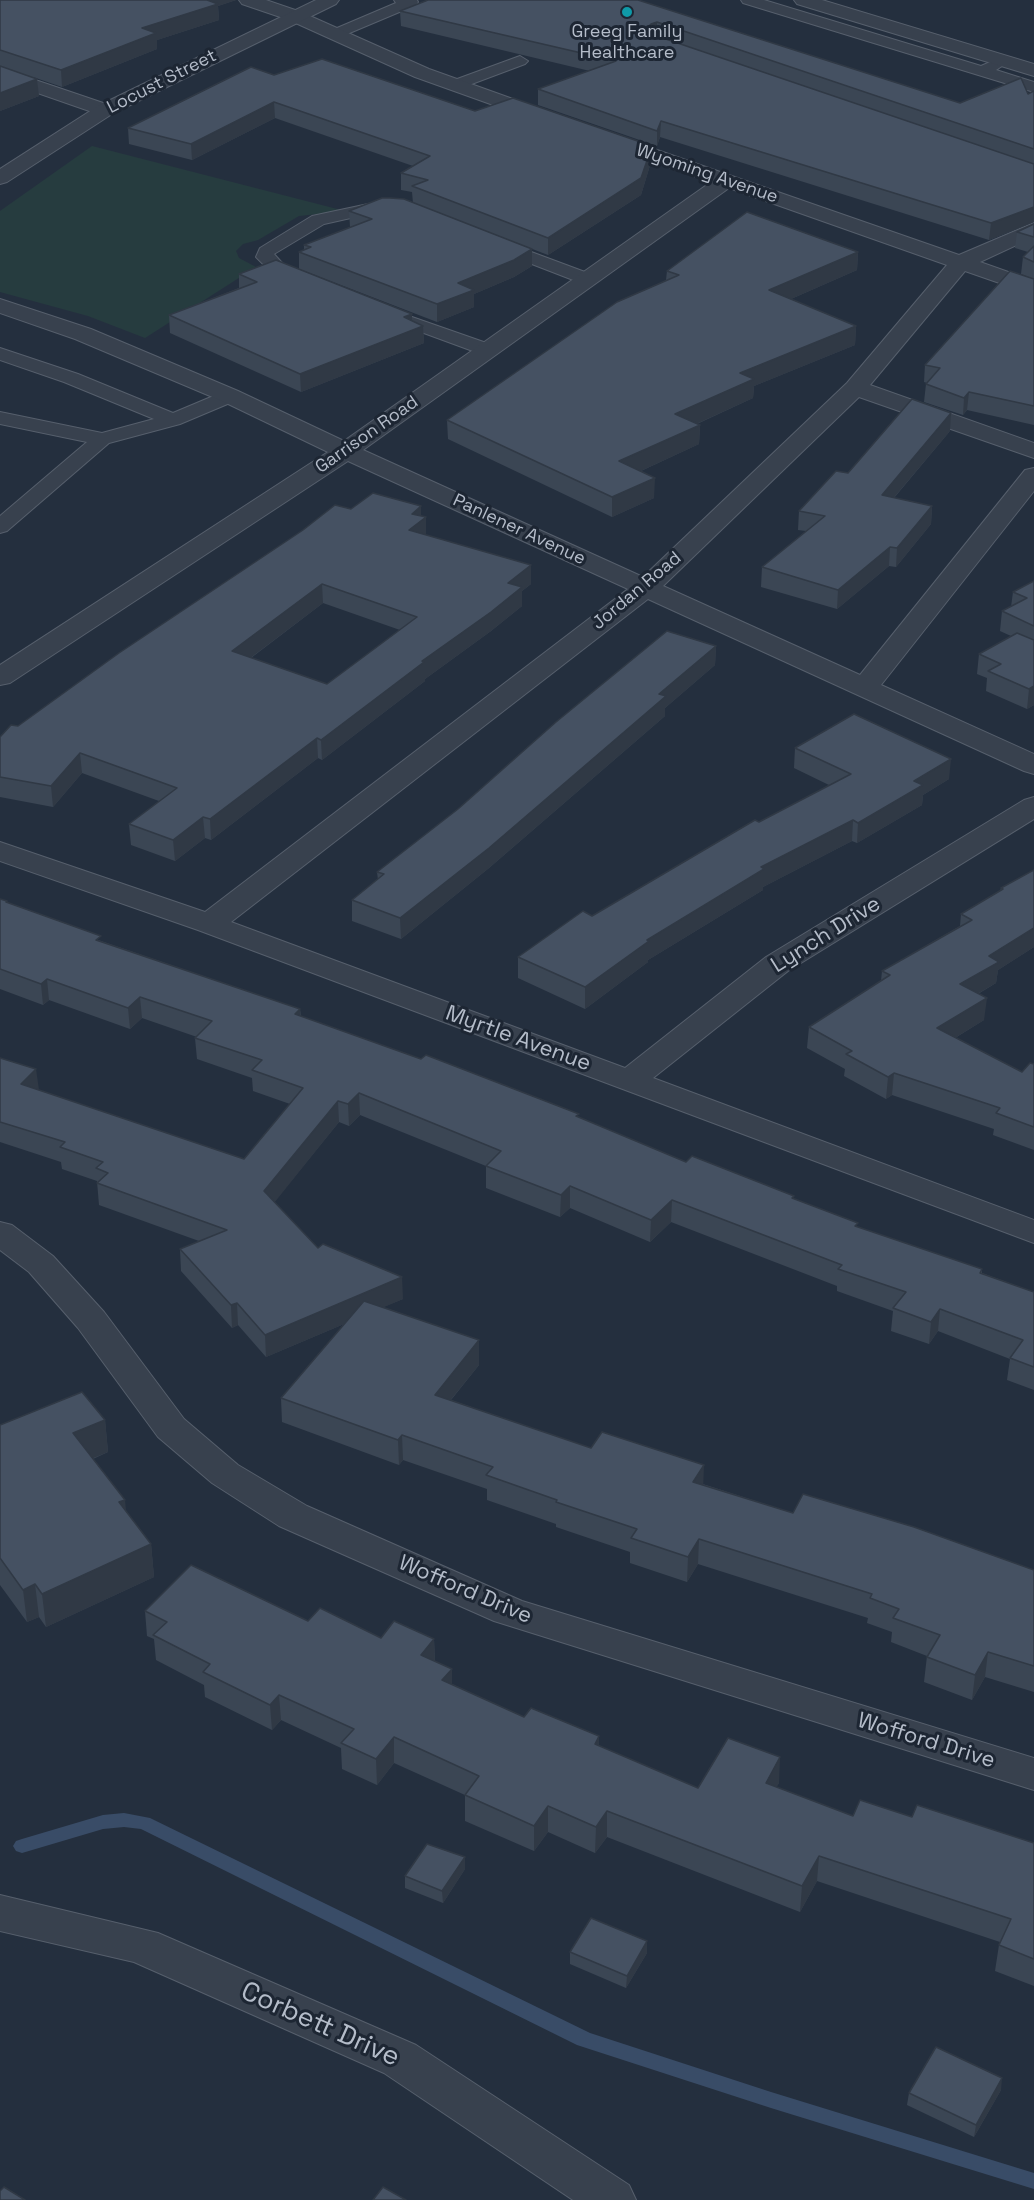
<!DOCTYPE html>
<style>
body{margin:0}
canvas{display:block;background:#242f3e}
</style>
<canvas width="1034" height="2200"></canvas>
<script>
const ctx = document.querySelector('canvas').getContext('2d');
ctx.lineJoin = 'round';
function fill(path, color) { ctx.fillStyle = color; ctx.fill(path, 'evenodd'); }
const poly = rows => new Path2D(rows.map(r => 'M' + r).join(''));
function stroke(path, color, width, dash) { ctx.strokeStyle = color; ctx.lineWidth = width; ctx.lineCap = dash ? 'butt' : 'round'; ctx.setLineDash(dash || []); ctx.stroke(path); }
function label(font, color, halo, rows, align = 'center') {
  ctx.font = font + ' "Space Grotesk",sans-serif'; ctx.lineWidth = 6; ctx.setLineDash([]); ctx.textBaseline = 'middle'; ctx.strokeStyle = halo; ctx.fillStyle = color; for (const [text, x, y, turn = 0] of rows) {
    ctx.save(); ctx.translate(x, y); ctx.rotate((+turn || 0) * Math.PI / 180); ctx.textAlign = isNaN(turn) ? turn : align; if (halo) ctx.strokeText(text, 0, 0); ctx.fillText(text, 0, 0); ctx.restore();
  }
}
fill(poly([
 [92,146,345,211,299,216,258,240,243,244,236,251,239,258,256,267,145,338,88,316,0,292,0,211]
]), '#263c3f');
fill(poly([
 [124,1813,150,1818,590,2033,771,2092,1034,2173,1034,2189,771,2108,577,2045,141,1829,124,1827,103,1829,22,1853,16,1851,13,1846,16,1841,22,1839,103,1815,124,1813]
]), '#394c67');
const service = poly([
 [394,0,417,0,418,2,416,5,340,37,330,37,327,34,330,31,396,3,394,0],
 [741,0,764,0,981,66,997,59,1002,61,1005,64,996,70,1034,82,1034,92,743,3,741,0],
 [520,56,528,61,525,64,461,88,449,88,447,85,449,82,520,56],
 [373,203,386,203,392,204,395,208,392,212,386,213,373,213,324,224,274,254,283,264,309,276,312,280,309,284,297,284,271,272,256,257,260,248,312,216,373,203],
 [499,240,593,275,596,279,593,283,581,283,493,249,490,245,493,241,499,240],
 [389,309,495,346,497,350,495,354,481,354,383,318,380,314,383,310,389,309],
 [0,348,78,374,173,413,223,392,230,390,237,392,240,396,237,400,180,424,109,443,7,531,0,533,0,516,87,442,0,424,0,412,102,433,154,419,64,382,0,360,0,348]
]);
const minor = poly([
 [239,0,266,0,301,12,429,69,552,113,555,117,552,121,545,123,538,121,415,77,289,20,242,4,239,0],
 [794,0,822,0,1034,64,1034,76,797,4,794,0],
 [0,68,112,106,115,110,112,114,105,116,98,114,0,80,0,68],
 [611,134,959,255,1034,223,1034,237,980,262,1034,281,1034,295,965,271,870,385,1034,443,1034,458,859,397,663,586,860,675,1025,470,1034,468,1034,491,881,685,1034,754,1034,774,1024,771,648,599,231,922,625,1068,766,957,1024,800,1034,797,1034,819,788,971,653,1078,1034,1220,1034,1243,198,930,0,861,0,842,205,912,628,589,348,461,10,683,0,685,0,665,328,452,222,401,75,339,0,313,0,299,91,329,238,391,344,441,711,182,604,144,601,140,604,136,611,134],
 [729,188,947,265,847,383,643,577,363,450,729,188],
 [0,1222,12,1225,53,1256,104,1312,184,1419,238,1465,307,1506,522,1601,1034,1758,1034,1790,494,1621,279,1526,212,1483,158,1437,78,1328,29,1272,0,1250,0,1222],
 [0,1895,158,1933,416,2045,629,2185,636,2200,573,2200,384,2073,134,1962,0,1931,0,1895]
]);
const tertiary = poly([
 [316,0,339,0,336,4,112,114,7,182,0,184,0,169,98,106,316,0]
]);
stroke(service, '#565f6c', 2);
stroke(minor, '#565f6c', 2);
stroke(tertiary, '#565f6c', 2);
fill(service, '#38414e');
fill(minor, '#38414e');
fill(tertiary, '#38414e');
fill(poly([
 [0,0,236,0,218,6,219,20,157,40,157,49,62,87,33,77,37,79,39,96,0,111],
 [638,0,960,103,1028,94,1034,91,1034,222,989,240,660,137,657,146,538,105,538,89,590,71,401,26,400,11],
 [274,75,475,111,651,162,641,195,548,255,413,203,412,192,401,190,401,173,413,166,275,118,192,160,129,144,128,128],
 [349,211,532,249,532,266,514,277,474,294,474,307,437,322,299,269,299,252,304,250,304,245,350,227],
 [1034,224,1034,425,967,410,963,415,924,402,926,384,927,383,924,382,925,365,1033,279,1021,274,1023,257,1028,252,1015,248,1017,232],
 [858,252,857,270,791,299,856,326,855,345,754,386,753,398,697,424,700,425,699,444,641,471,654,498,612,517,448,439,447,420,666,280,667,271],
 [239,274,412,314,412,321,423,326,424,343,301,392,170,333,169,315,239,288],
 [950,431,894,498,932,506,931,524,896,567,889,566,837,609,761,587,762,567,806,531,798,530,799,511,848,473],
 [421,506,421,516,426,535,531,565,531,584,522,591,522,606,491,631,425,679,425,681,322,760,318,758,211,840,205,838,175,861,131,845,129,824,159,801,82,773,53,807,0,797,0,737,18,726,351,509],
 [323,603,400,630,327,684,251,658],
 [1034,581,1034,705,1027,709,986,691,987,678,977,674,979,654,1011,636,1000,631,1002,611,1011,607,1013,592],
 [716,646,715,665,665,708,665,716,489,868,401,939,352,921,352,900,378,880,377,872],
 [795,748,949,779,923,795,922,805,857,843,852,841,763,887,763,890,648,960,648,962,585,1009,518,978,518,957,759,822,829,785,794,768],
 [1034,870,1034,947,998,970,996,983,978,994,984,1020,955,1038,1022,1072,1034,1064,1034,1150,993,1135,994,1129,892,1095,886,1099,844,1076,845,1069,807,1048,809,1027,881,981,882,971,960,926,961,914,1000,891,1001,888],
 [0,899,7,901,7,903,101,941,300,1009,301,1016,579,1117,686,1162,794,1199,858,1227,982,1269,982,1273,1034,1292,1034,1390,1007,1380,1010,1359,938,1331,929,1344,891,1331,893,1311,837,1291,837,1286,671,1222,650,1242,570,1208,560,1217,486,1188,486,1166,360,1115,349,1126,339,1122,274,1202,318,1248,403,1299,383,1307,479,1340,479,1365,451,1400,591,1448,793,1513,1034,1570,1034,1692,985,1677,972,1700,924,1682,927,1656,891,1642,892,1632,867,1623,868,1618,698,1564,687,1582,630,1563,630,1552,556,1527,556,1524,487,1500,487,1489,403,1460,399,1465,282,1422,281,1398,344,1324,266,1357,238,1325,232,1328,181,1271,180,1249,199,1241,99,1205,97,1181,62,1169,61,1162,0,1142,0,1058,39,1090,244,1159,290,1104,253,1091,252,1078,197,1059,195,1038,197,1037,142,1018,130,1029,49,1000,43,1005,0,989],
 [105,1420,108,1452,93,1459,126,1512,151,1544,154,1577,46,1627,39,1617,27,1622,0,1585,0,1425],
 [145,1611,308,1621,381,1638,434,1639,435,1661,452,1684,524,1717,599,1746,698,1788,779,1783,776,1787,853,1816,912,1817,1034,1843,1034,1986,995,1971,999,1945,1000,1942,817,1881,800,1912,607,1837,595,1853,548,1832,534,1851,465,1821,465,1795,394,1763,377,1785,342,1769,341,1748,281,1720,272,1730,205,1697,204,1685,156,1660,154,1639,147,1636],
 [465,1869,443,1903,405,1888,405,1876],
 [570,1952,647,1953,626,1988,570,1964],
 [1001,2090,974,2137,907,2105,909,2093]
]), '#3b4654');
fill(poly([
 [202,0,236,0,218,6,219,20,157,40,157,49,62,87,61,70,142,28],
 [657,22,657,37,650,39,646,29,651,24],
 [37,79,39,96,0,111,0,93],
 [274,102,275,118,192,160,191,144],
 [661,121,660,137,657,146,657,131],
 [652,146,651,162,641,195,548,255,548,238],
 [1034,207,1034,222,989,240,991,223],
 [532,249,532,266,514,277,474,294,474,307,437,322,437,304,458,283],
 [858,252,857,270,768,309,769,290],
 [412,314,412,330,423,326,424,343,301,392,300,374,404,317],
 [856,326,855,345,754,386,753,398,674,434,675,414,740,373],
 [969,392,967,410,963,415,964,398],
 [951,413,950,431,880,514,882,495],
 [700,425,699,444,619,481,619,461],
 [655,478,654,498,612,517,612,497],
 [421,506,421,521,426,517,426,536,409,530,412,514],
 [932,506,931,524,896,567,897,548],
 [890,547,889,566,837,609,838,590],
 [531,565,531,584,522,591,522,606,491,631,425,679,425,681,322,760,321,740,422,661,508,583],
 [322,584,323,603,233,671,232,651],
 [716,646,715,665,665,708,665,716,489,868,401,939,400,918,659,694],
 [1034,686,1034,705,1027,709,1029,689],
 [317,738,318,758,211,840,210,819],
 [80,753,82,773,53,807,51,786],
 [951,759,949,779,923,795,922,805,857,843,858,823,914,781],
 [203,817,205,838,175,861,173,840],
 [853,820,852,841,763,887,763,890,648,960,648,962,585,1009,585,987,647,940,761,867],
 [1034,928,1034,947,998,970,996,983,958,1005,960,984,989,956],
 [47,979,49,1000,43,1005,41,984],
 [140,997,142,1018,130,1029,128,1008],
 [987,998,984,1020,935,1050,937,1028],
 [300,1009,302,1030,295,1014],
 [36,1069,39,1090,21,1084],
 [894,1073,892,1095,886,1099,888,1077],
 [359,1093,360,1115,349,1126,348,1104],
 [338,1101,339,1122,266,1213,264,1191],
 [570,1186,570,1208,560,1217,561,1195],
 [672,1200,671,1222,650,1242,651,1220],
 [402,1277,403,1299,266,1357,265,1335],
 [237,1303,238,1325,232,1328,231,1305],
 [940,1309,938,1331,929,1344,931,1322],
 [479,1340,479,1365,435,1419,435,1395],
 [105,1420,108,1452,76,1465,73,1433],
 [402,1435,403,1460,399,1465,398,1440],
 [704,1465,703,1490,693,1482],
 [125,1500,128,1532,119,1502],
 [699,1539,698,1564,687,1582,688,1557],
 [151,1544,154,1577,46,1627,42,1594],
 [35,1584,39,1617,27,1622,23,1590],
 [434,1639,435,1664,421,1655],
 [988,1652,985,1677,972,1700,975,1675],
 [452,1669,452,1694,442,1680],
 [279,1695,281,1720,272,1730,270,1705],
 [599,1736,599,1761,595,1744],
 [394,1737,394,1763,377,1785,376,1759],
 [780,1757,779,1783,764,1809,766,1783],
 [548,1806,548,1832,534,1851,534,1826],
 [607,1811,607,1837,595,1853,596,1827],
 [819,1856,817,1881,800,1912,802,1886],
 [465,1857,465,1869,443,1903,442,1891],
 [647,1941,647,1953,626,1988,627,1976],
 [1002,2078,1001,2090,974,2137,976,2125]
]), '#303945');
const building = poly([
 [0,0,207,0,218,4,142,28,156,33,61,70,0,50,0,0],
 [428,0,638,0,960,103,1021,78,1028,94,1034,91,1034,149,657,22,651,24,646,29,651,34,1034,164,1034,207,991,223,661,121,657,131,538,89,616,61,400,11,428,0],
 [322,59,475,111,513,98,652,146,641,178,548,238,412,186,428,180,401,173,430,156,274,102,191,144,128,128,251,67,274,75,322,59],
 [0,66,37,79,0,93,0,66],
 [382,198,390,198,404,199,532,249,514,260,458,283,474,290,437,304,299,252,311,247,304,245,372,219,349,211,382,198],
 [747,212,858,252,769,290,856,326,740,373,754,379,675,414,700,425,619,461,655,478,612,497,447,420,617,302,679,275,667,271,747,212],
 [1034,224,1034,237,1017,232,1034,224],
 [1034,246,1034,262,1023,257,1034,246],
 [276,260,412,314,404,317,423,326,300,374,169,315,257,282,239,274,276,260],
 [1010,271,1034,279,1034,406,969,392,964,398,926,384,940,368,925,365,1010,271],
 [912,399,951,413,882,495,932,506,897,548,890,547,838,590,762,567,825,516,799,511,836,471,848,473,912,399],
 [373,493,421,506,412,514,426,517,409,530,531,565,508,583,522,587,491,612,422,661,424,662,321,740,317,738,210,819,203,817,173,840,129,824,177,788,80,753,51,786,0,777,0,737,11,725,18,726,119,653,303,530,335,505,351,509,373,493],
 [322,584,417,617,327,684,232,651,322,584],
 [1034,581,1034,626,1002,611,1027,598,1013,592,1034,581],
 [667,631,716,646,659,694,666,696,489,848,400,918,352,900,384,874,377,872,458,809,556,722,667,631],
 [1017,633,1034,640,1034,686,1029,689,988,671,1001,664,979,654,1017,633],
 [854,714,951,759,914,781,923,785,858,823,853,820,761,867,764,869,647,940,649,941,585,987,518,957,583,911,592,916,755,820,759,822,851,774,795,748,854,714],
 [1034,870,1034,928,989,956,999,962,960,984,987,998,937,1028,1022,1072,1030,1063,1034,1064,1034,1127,996,1113,1000,1108,894,1073,888,1077,846,1054,852,1051,809,1027,890,975,882,971,972,920,961,914,1003,889,1001,888,1034,870],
 [0,899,7,901,6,902,101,936,96,940,300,1009,295,1014,421,1059,426,1055,579,1114,576,1116,686,1162,692,1156,794,1196,792,1198,858,1223,855,1226,982,1269,980,1273,1034,1292,1034,1367,1010,1358,1023,1340,940,1309,931,1322,893,1308,906,1292,838,1269,842,1265,672,1200,651,1220,570,1186,561,1195,486,1166,501,1151,359,1093,348,1104,338,1101,264,1191,318,1248,323,1244,402,1277,265,1335,237,1303,231,1305,180,1249,227,1230,97,1183,108,1173,96,1168,103,1162,60,1147,65,1142,0,1122,0,1058,36,1069,21,1084,244,1159,303,1088,252,1070,262,1060,195,1038,212,1021,140,997,128,1008,47,979,41,984,0,969,0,899],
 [364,1301,479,1340,435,1395,591,1448,602,1432,704,1465,693,1482,793,1513,803,1494,914,1527,1034,1570,1034,1666,988,1652,975,1675,927,1657,940,1635,893,1618,899,1609,870,1598,872,1594,699,1539,688,1557,631,1538,637,1529,556,1502,557,1500,486,1475,493,1467,402,1435,398,1440,281,1398,364,1301],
 [82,1392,105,1420,73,1433,125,1500,119,1502,151,1544,42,1594,35,1584,23,1590,0,1558,0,1425,82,1392],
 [191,1565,308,1621,320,1608,381,1638,394,1621,434,1639,421,1655,452,1669,442,1680,524,1717,531,1708,599,1736,595,1744,698,1788,728,1738,780,1757,766,1783,853,1816,860,1800,912,1817,917,1805,1034,1843,1034,1959,999,1945,1011,1919,819,1856,802,1886,607,1811,596,1827,548,1806,534,1826,465,1795,479,1776,394,1737,376,1759,341,1743,354,1729,279,1695,270,1705,203,1672,210,1664,153,1635,167,1622,145,1611,191,1565],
 [427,1844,465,1857,442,1891,405,1876,427,1844],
 [591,1918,647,1941,627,1976,570,1952,591,1918],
 [936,2047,1002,2078,976,2125,909,2093,936,2047],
 [4,2187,25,2200,0,2200,0,2191,4,2187],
 [383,2187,406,2200,373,2200,383,2187]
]);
fill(building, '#455162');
stroke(building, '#303945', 1.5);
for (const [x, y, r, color] of [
 [627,12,6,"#0f9aa8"]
]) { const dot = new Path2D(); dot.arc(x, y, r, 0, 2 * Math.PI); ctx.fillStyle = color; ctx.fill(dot); stroke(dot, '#1d2633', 2); }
label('18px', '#b4bcc9', '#1d2633', [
 ["Greeg Family",627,32],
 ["Healthcare",627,53]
]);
label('18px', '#b4bcc9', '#1d2633', [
 ["Locust Street",162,82,-27],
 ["Wyoming Avenue",707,174,19],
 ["Garrison Road",367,435,-35],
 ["Panlener Avenue",519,530,25],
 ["Jordan Road",637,591,-40]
]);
label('22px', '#b4bcc9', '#1d2633', [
 ["Lynch Drive",826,935,-32],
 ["Myrtle Avenue",518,1039,20],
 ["Wofford Drive",465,1590,23],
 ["Wofford Drive",926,1741,17]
]);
label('27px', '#b4bcc9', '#1d2633', [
 ["Corbett Drive",320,2025,24]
]);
</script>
